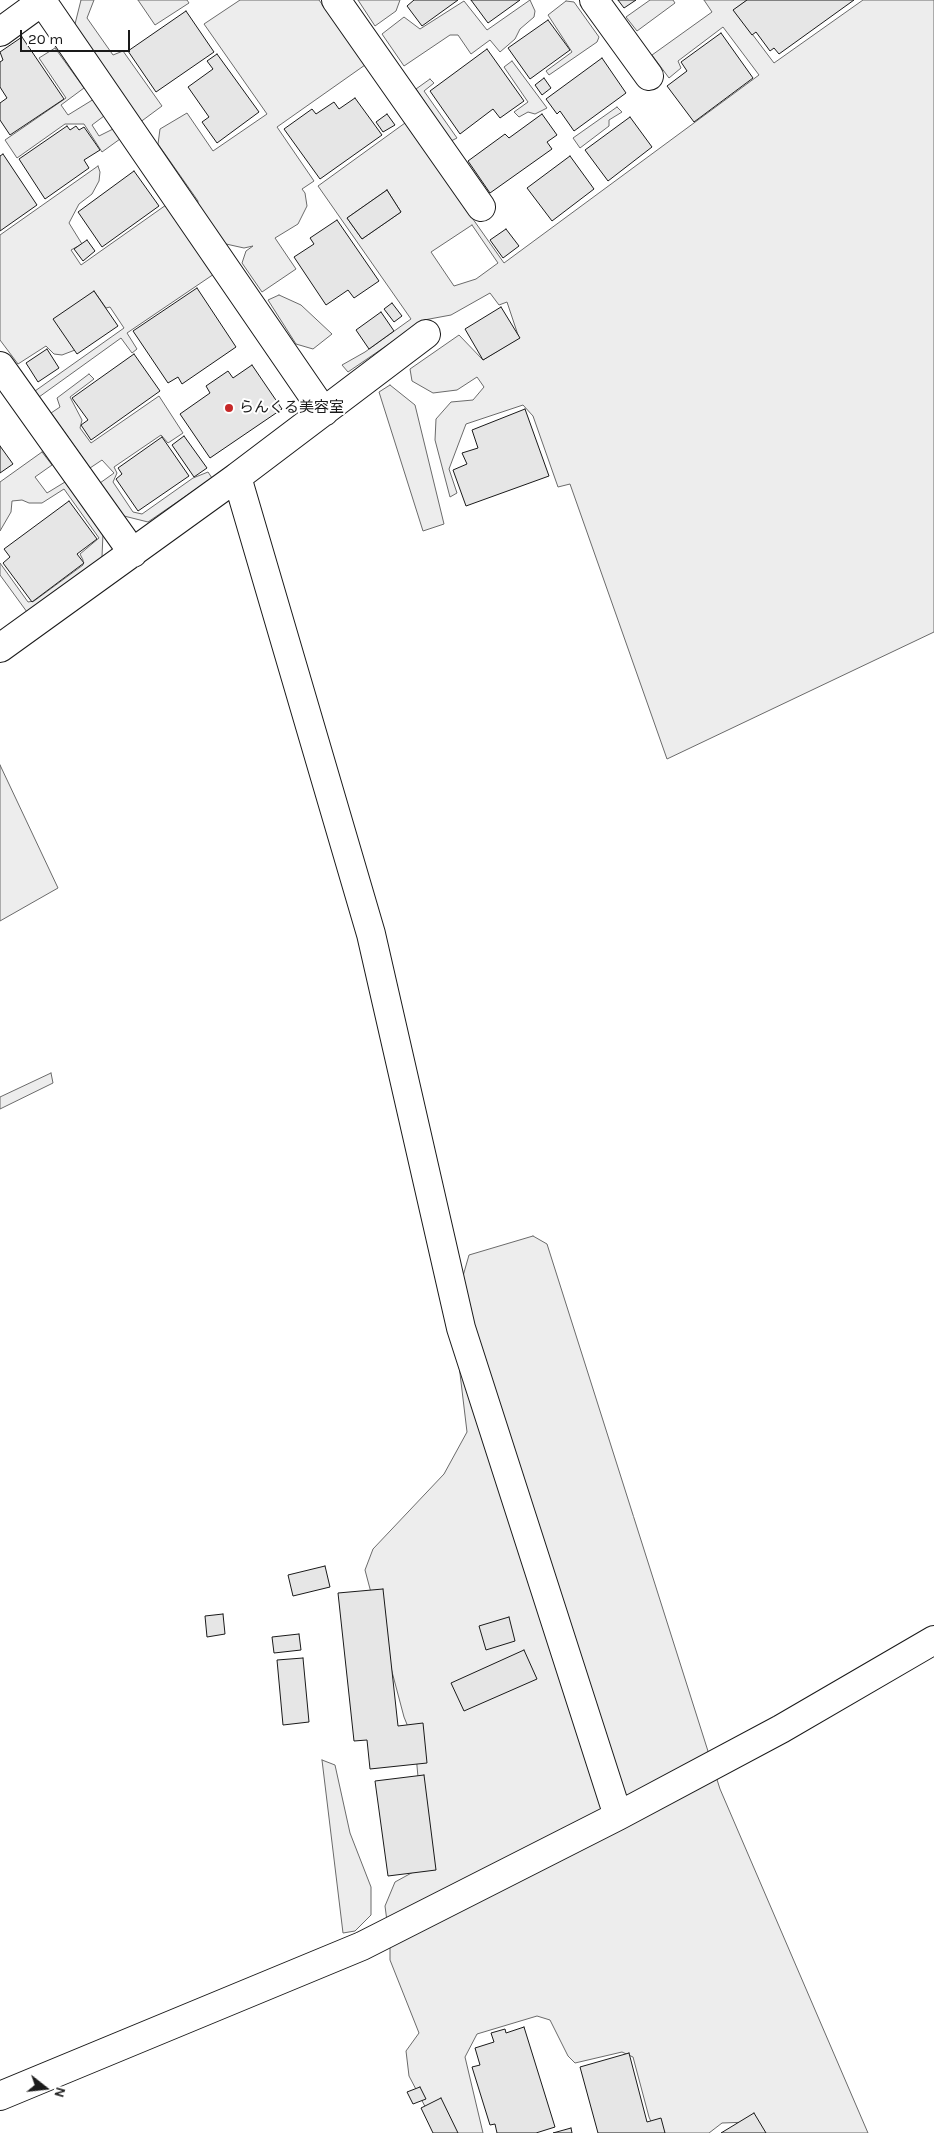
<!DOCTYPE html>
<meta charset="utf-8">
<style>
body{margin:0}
#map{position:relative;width:934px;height:2133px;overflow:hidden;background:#fff;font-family:Karla,sans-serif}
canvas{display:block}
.north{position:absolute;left:20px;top:2063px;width:50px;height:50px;-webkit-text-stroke:4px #fff;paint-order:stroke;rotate:106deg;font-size:14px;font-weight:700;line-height:20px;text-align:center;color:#1a1a1a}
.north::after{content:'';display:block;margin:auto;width:18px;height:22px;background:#1a1a1a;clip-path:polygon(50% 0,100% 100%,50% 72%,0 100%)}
.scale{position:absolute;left:20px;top:30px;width:110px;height:22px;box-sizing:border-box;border:2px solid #1a1a1a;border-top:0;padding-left:6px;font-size:15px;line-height:18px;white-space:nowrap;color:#1a1a1a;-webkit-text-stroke:4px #fff;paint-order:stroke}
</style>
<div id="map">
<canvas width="934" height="2133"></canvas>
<div class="north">N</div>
<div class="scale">20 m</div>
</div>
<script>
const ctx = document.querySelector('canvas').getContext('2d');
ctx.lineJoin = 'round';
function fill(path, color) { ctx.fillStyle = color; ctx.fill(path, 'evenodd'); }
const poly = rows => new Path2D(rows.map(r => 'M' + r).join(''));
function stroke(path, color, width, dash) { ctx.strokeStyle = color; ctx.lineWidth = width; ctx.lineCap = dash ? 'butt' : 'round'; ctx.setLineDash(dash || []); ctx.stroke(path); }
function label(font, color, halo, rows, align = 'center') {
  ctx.font = font + ' Karla,"Noto Sans JP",sans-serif'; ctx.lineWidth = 4; ctx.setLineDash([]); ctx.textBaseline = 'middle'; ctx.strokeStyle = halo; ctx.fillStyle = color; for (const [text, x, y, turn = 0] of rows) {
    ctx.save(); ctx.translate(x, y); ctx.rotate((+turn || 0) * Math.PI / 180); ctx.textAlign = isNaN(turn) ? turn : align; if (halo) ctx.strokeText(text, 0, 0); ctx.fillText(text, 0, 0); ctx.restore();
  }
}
const green = poly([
 [81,0,94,0,87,18,113,55,123,51,162,106,139,123,74,28,81,0],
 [138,0,187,0,189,3,155,25,138,0],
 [240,0,319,0,365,65,277,127,314,181,302,189,305,193,307,206,298,224,275,238,296,269,262,292,242,263,246,251,253,246,244,248,226,244,212,231,197,210,198,201,158,144,160,129,187,113,213,151,267,114,204,24,240,0],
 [358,0,400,0,396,11,375,26,358,0],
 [530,0,535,11,534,17,520,29,515,39,500,52,490,40,471,54,458,35,450,35,404,66,382,34,404,17,420,29,464,1,487,30,530,0],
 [650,0,673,0,675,3,637,31,626,17,650,0],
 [704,0,747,0,734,10,774,63,863,0,934,0,934,632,667,759,570,484,558,487,533,416,523,405,466,424,449,469,457,493,450,497,435,440,436,419,451,402,473,400,484,387,477,377,457,390,433,393,412,381,410,369,459,335,483,360,519,338,507,302,499,305,490,293,451,315,424,320,348,372,342,365,365,352,411,319,318,186,405,123,504,263,759,75,723,27,678,61,681,68,669,78,652,55,712,12,704,0],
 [387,190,401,212,362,239,347,218,387,190],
 [472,225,498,263,476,279,454,286,431,252,472,225],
 [566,1,574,2,599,37,597,42,549,75,546,71,572,52,548,15,566,1],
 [55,48,84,88,61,105,68,115,94,99,104,116,92,125,99,136,113,129,120,139,102,152,84,124,65,124,17,158,5,140,66,98,39,58,55,48],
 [512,61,547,108,535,114,528,112,519,117,514,112,528,102,504,67,512,61],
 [430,79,434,83,424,91,457,138,451,141,416,89,430,79],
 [617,107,622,112,609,120,609,126,580,148,573,138,617,107],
 [98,166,100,172,99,181,92,194,79,204,69,223,82,244,71,250,81,265,166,205,214,274,127,333,137,349,132,353,121,338,39,397,35,391,124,328,110,307,106,308,94,291,75,350,62,355,54,354,46,346,18,364,0,340,0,235,98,166],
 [279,295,301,305,332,334,313,349,296,344,268,300,279,295],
 [89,374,94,379,70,397,82,420,80,428,91,443,159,396,183,433,168,443,161,435,114,467,117,473,113,482,133,512,142,514,193,478,208,472,212,478,148,522,124,516,100,483,114,473,102,460,90,468,51,413,60,407,57,398,89,374],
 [390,385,415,405,444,524,423,531,379,392,390,385],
 [42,452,52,465,35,477,47,493,65,482,103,533,102,557,27,612,0,575,0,563,28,602,34,601,83,565,83,560,80,554,99,538,64,489,42,503,29,503,22,500,12,501,11,512,0,531,0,482,42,452],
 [0,765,58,888,0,921,0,765],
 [51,1073,53,1083,0,1109,0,1097,51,1073],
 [533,1236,547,1244,720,1789,868,2133,757,2133,750,2122,722,2123,709,2133,656,2133,649,2117,633,2057,622,2052,575,2063,568,2056,550,2020,537,2016,477,2034,465,2057,483,2133,439,2133,409,2076,406,2051,419,2033,390,1960,390,1944,385,1906,395,1882,426,1865,415,1744,404,1717,365,1570,373,1549,444,1474,467,1432,455,1332,461,1283,469,1255,533,1236],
 [322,1760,335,1765,350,1833,371,1887,371,1915,355,1931,343,1933,322,1760]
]);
fill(green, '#ededed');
stroke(green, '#6a6a6a', 1);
const building = poly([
 [414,0,458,0,422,26,407,6,414,0],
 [471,0,520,0,488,23,471,0],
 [618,0,636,0,624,8,618,0],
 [747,0,854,0,779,54,774,48,770,51,756,32,752,35,733,10,747,0],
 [186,11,214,52,156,92,128,51,186,11],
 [548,20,570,50,530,79,508,48,548,20],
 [721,33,753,78,694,122,667,86,687,71,681,62,721,33],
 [22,37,64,99,10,135,0,120,0,103,7,98,0,87,0,62,3,60,0,52,22,37],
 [487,49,524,101,500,118,493,109,460,134,430,91,487,49],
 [217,54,259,112,217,143,202,122,209,117,188,87,213,69,207,61,217,54],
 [602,58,626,93,574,131,560,111,557,114,546,99,602,58],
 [544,78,551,88,542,95,535,85,544,78],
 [355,98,382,135,320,179,284,129,312,109,316,114,334,102,339,109,355,98],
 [387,114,395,125,383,132,376,122,387,114],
 [542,114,557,135,547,142,552,149,490,193,468,161,505,134,509,138,542,114],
 [630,117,652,147,608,181,585,150,630,117],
 [67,126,70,130,76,126,79,130,84,127,100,150,84,160,89,168,45,199,19,159,67,126],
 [3,154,37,205,0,231,0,156,3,154],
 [570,156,594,189,552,221,527,188,570,156],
 [134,171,159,206,102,247,78,212,134,171],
 [387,190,401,212,362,239,347,218,387,190],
 [337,220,379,281,354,298,348,290,326,305,294,257,314,244,310,238,337,220],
 [506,229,519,246,503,258,490,240,506,229],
 [87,240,95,251,83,261,74,249,87,240],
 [197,288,236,347,182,384,178,377,168,383,133,331,197,288],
 [94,291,118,326,77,354,53,319,94,291],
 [392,303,402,316,394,322,384,309,392,303],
 [501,307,520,338,483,360,465,329,501,307],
 [381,312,394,331,369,349,356,330,381,312],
 [47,349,59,368,38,382,26,363,47,349],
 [134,354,160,391,91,440,81,425,88,420,72,398,134,354],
 [252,365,282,409,210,458,180,414,210,393,206,386,228,371,233,378,252,365],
 [525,409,549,476,466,506,453,470,467,464,462,453,478,448,472,430,525,409],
 [184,436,207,468,194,477,172,445,184,436],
 [162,437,189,476,138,511,116,479,122,474,118,468,162,437],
 [0,446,13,464,0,473,0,446],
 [69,501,97,539,77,554,84,563,32,602,3,563,10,557,4,549,69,501],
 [325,1566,330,1587,293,1596,288,1575,325,1566],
 [383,1589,398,1726,423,1723,427,1763,370,1769,367,1740,354,1741,338,1593,383,1589],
 [223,1614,225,1634,207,1637,205,1616,223,1614],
 [509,1617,515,1641,486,1650,479,1626,509,1617],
 [299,1634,301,1650,274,1653,272,1637,299,1634],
 [524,1650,537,1679,464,1711,451,1683,524,1650],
 [303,1658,309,1722,283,1725,277,1660,303,1658],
 [424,1775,436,1870,388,1876,375,1781,424,1775],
 [524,2027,555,2127,536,2133,497,2133,495,2124,490,2125,472,2067,480,2065,475,2048,494,2042,491,2033,505,2029,506,2033,524,2027],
 [629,2053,647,2122,661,2118,665,2133,598,2133,580,2067,629,2053],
 [420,2087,426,2099,413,2104,407,2092,420,2087],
 [441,2098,458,2133,433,2133,421,2108,441,2098],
 [754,2113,766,2133,721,2133,754,2113],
 [571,2128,572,2133,553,2133,571,2128]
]);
fill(building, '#e6e6e6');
stroke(building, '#1a1a1a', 1);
const minor = poly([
 [336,0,481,207],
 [594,0,649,76],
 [42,1,324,412],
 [0,32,44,0],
 [0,366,133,553],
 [237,477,371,934,461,1328,618,1816],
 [0,648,237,477,426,334],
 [0,2096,362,1946,618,1816,781,1729,934,1640]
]);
stroke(minor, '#1a1a1a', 30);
stroke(minor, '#fff', 28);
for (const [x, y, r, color] of [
 [229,408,5,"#c62828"]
]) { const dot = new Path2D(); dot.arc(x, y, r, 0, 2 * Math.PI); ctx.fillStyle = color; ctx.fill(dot); stroke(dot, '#fff', 2); }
label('15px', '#1a1a1a', '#fff', [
 ["らんくる美容室",239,408]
], 'left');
</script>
